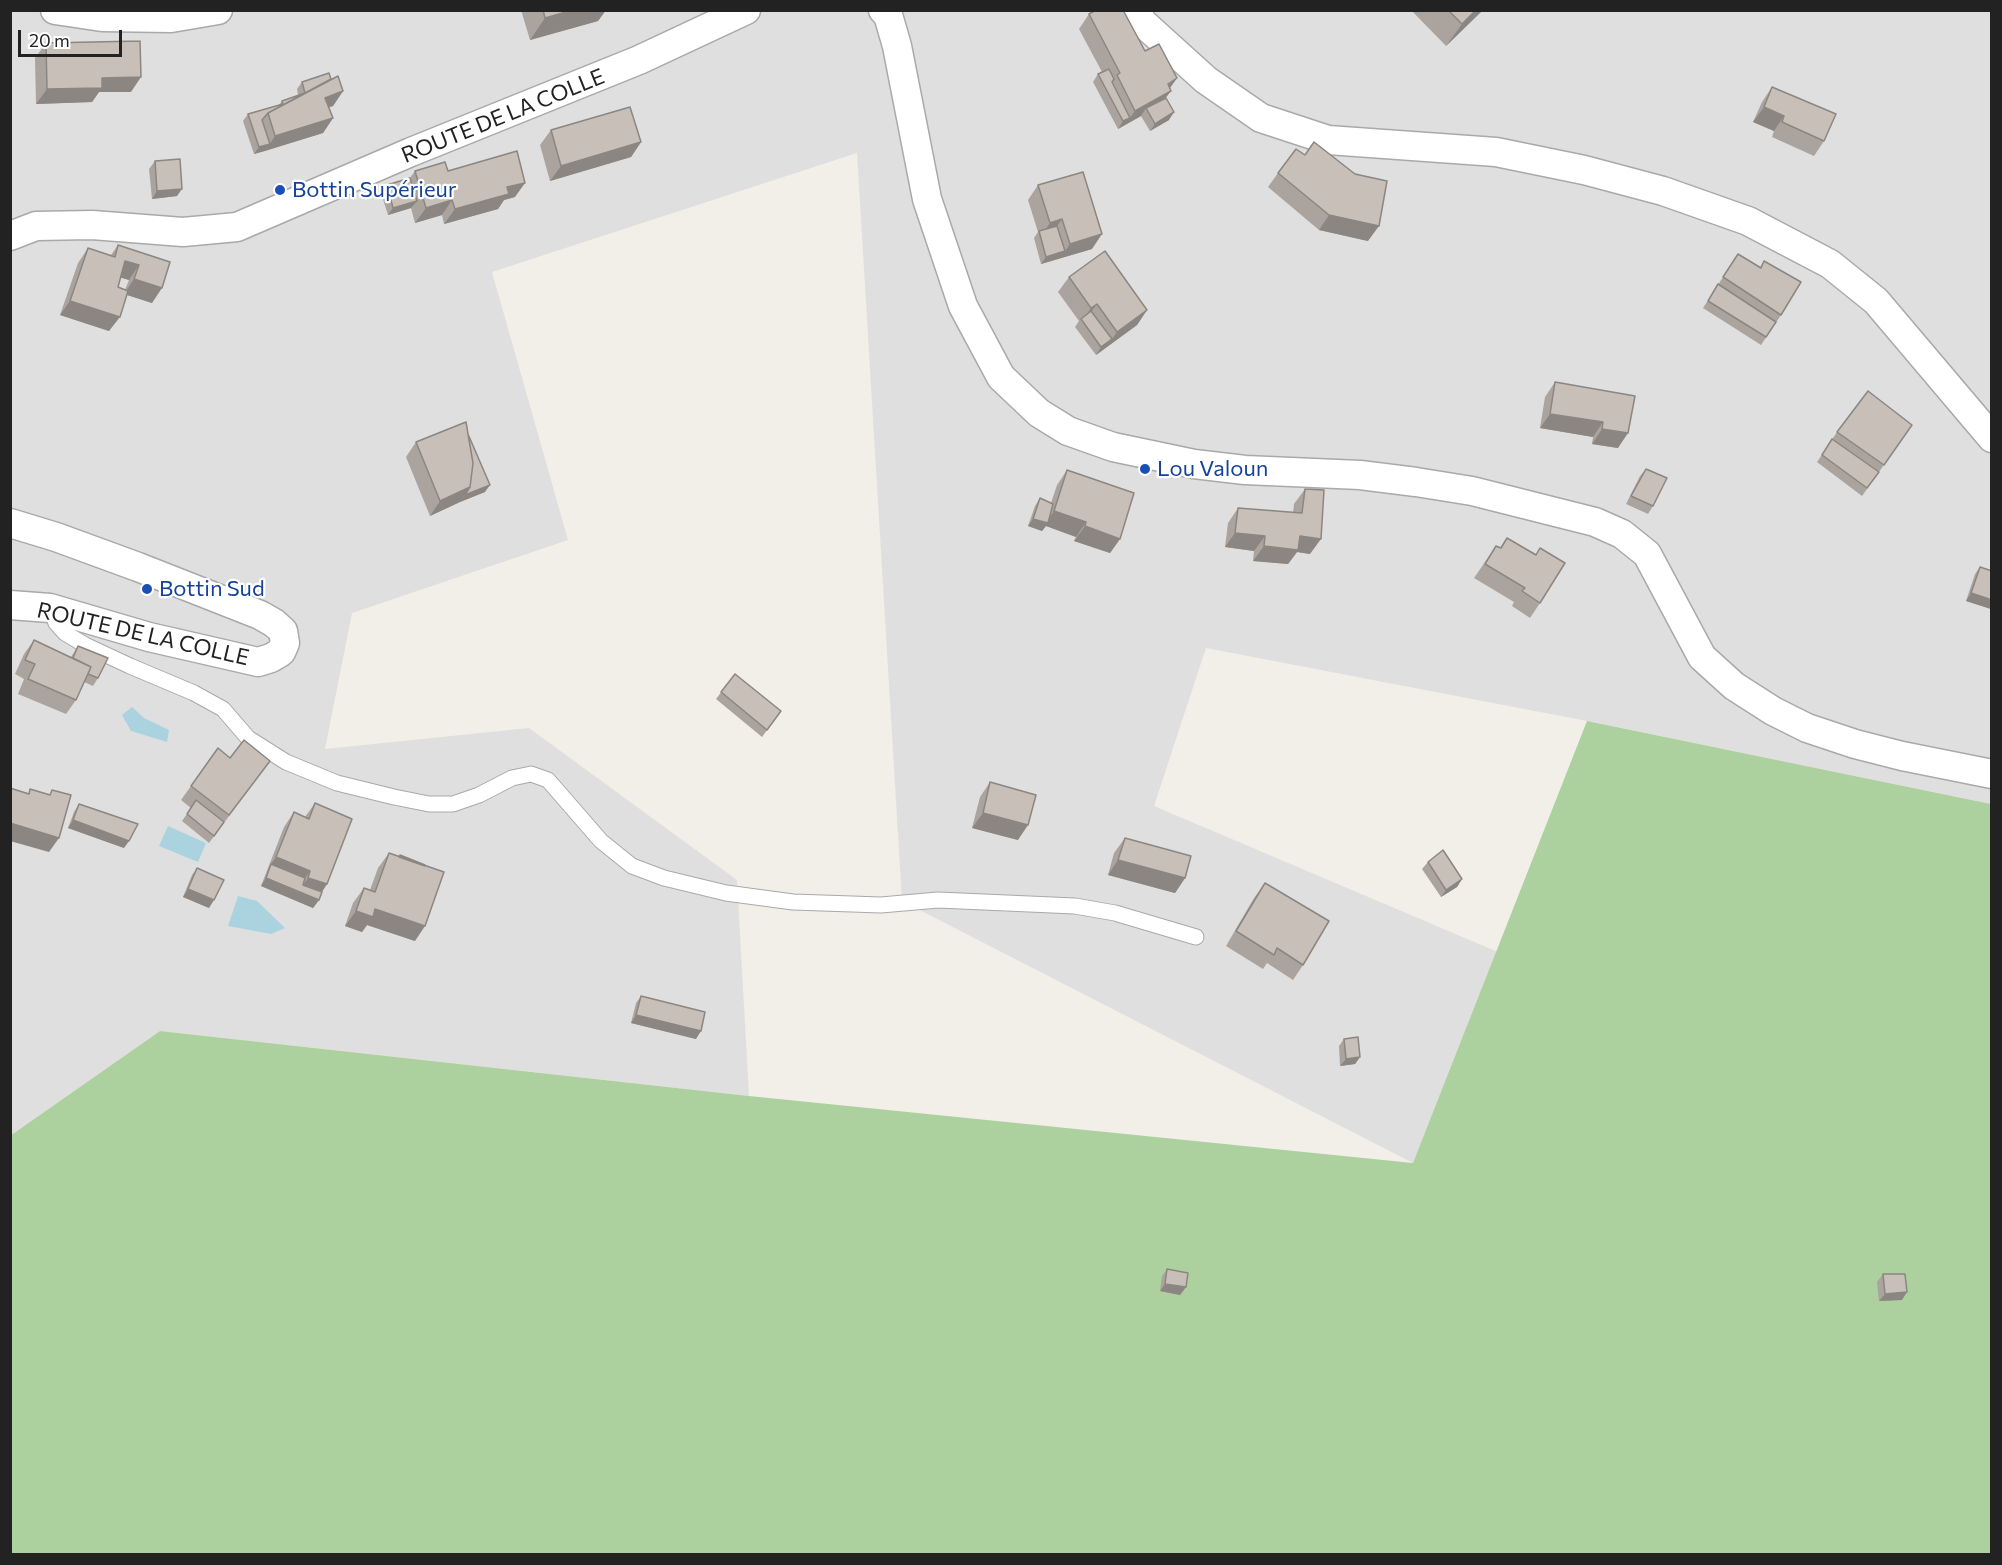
<!DOCTYPE html>
<meta charset="utf-8">
<style>
body{margin:0}
#map{position:relative;width:2002px;height:1565px;overflow:hidden;background:#f2efe9;font-family:Commissioner,sans-serif}
canvas{display:block}
.frame{position:absolute;inset:0;border:12px solid #222;pointer-events:none}
.scale{position:absolute;left:18px;top:30px;width:104px;height:27px;box-sizing:border-box;border:3px solid #222;border-top:0;padding-left:8px;font-size:18px;line-height:21px;white-space:nowrap;color:#222;-webkit-text-stroke:4px #fff;paint-order:stroke}
</style>
<div id="map">
<canvas width="2002" height="1565"></canvas>
<div class="frame"></div>
<div class="scale">20 m</div>
</div>
<script>
const ctx = document.querySelector('canvas').getContext('2d');
ctx.lineJoin = 'round';
function fill(path, color) { ctx.fillStyle = color; ctx.fill(path, 'evenodd'); }
const poly = rows => new Path2D(rows.map(r => 'M' + r).join(''));
function stroke(path, color, width, dash) { ctx.strokeStyle = color; ctx.lineWidth = width; ctx.lineCap = dash ? 'butt' : 'round'; ctx.setLineDash(dash || []); ctx.stroke(path); }
function label(font, color, halo, rows, align = 'center') {
  ctx.font = font + ' Commissioner,sans-serif'; ctx.lineWidth = 4.5; ctx.setLineDash([]); ctx.textBaseline = 'middle'; ctx.strokeStyle = halo; ctx.fillStyle = color; for (const [text, x, y, turn = 0] of rows) {
    ctx.save(); ctx.translate(x, y); ctx.rotate((+turn || 0) * Math.PI / 180); ctx.textAlign = isNaN(turn) ? turn : align; if (halo) ctx.strokeText(text, 0, 0); ctx.fillText(text, 0, 0); ctx.restore();
  }
}
fill(poly([
 [11,11,1991,11,1991,804,1587,721,1206,648,1154,806,1505,955,1413,1163,902,901,857,153,492,272,568,540,352,613,325,749,529,728,737,880,749,1096,160,1031,11,1136]
]), '#e0dfdf');
fill(poly([
 [1587,721,1991,804,1991,1554,11,1554,10,1136,160,1031,749,1096,1413,1163]
]), '#add19e');
fill(poly([
 [132,707,144,718,169,730,167,742,131,731,122,715],
 [168,826,206,843,198,862,159,846],
 [238,896,257,901,285,928,271,934,228,926]
]), '#aad3df');
const service = poly([
 [50,608,56,623,65,633,85,645,130,666,194,693,223,709,248,738,286,762,337,783,394,797,429,804,453,804,479,795,512,778,531,774,548,780,601,841,632,866,664,878,726,893,793,902,881,905,938,900,1075,906,1115,913,1196,937]
]);
const minor = poly([
 [55,10,102,17,171,18,218,10],
 [883,10,888,15,897,46,927,199,963,306,1001,377,1039,413,1068,431,1113,447,1194,464,1245,470,1360,475,1416,482,1472,491,1595,522,1622,534,1647,554,1702,657,1734,686,1773,711,1807,728,1855,744,1902,756,1992,774],
 [1135,10,1143,23,1206,80,1261,118,1328,140,1496,152,1584,170,1663,191,1748,221,1830,264,1876,301,1992,438],
 [10,236,36,226,92,225,183,232,237,227,411,152,639,60,746,10],
 [10,523,56,537,138,567,260,615,274,623,283,631,285,643,281,652,271,658,258,662,149,637,50,608,10,605]
]);
stroke(service, '#a9a9a9', 17);
stroke(minor, '#a9a9a9', 31);
stroke(service, '#fff', 15);
stroke(minor, '#fff', 28);
fill(poly([
 [521,10,606,10,598,21,530,40],
 [1411,10,1483,10,1446,46],
 [1089,14,1145,51,1177,78,1170,88,1171,91,1165,98,1169,120,1150,131,1141,116,1118,129,1093,82,1098,74,1102,72,1079,29],
 [46,43,131,92,99,92,92,102,36,104,35,58],
 [331,79,343,91,333,106,329,107,333,118,323,133,254,154,243,121,248,114,279,105,282,101,298,95,297,89,302,82],
 [1772,87,1824,141,1814,156,1772,137,1774,131,1753,122,1762,102],
 [551,130,641,142,631,157,550,181,540,145],
 [1305,155,1368,241,1319,230,1268,187,1278,173],
 [155,161,177,196,152,199,149,169],
 [415,171,448,171,515,197,504,200,498,209,444,224,442,215,415,223,411,208,388,215,381,193,387,185,410,178],
 [1038,185,1092,249,1041,264,1034,238,1038,232,1028,200],
 [118,245,170,262,152,303,127,295,109,331,60,315,78,263,88,248,111,255],
 [120,277,129,280,125,290,118,287],
 [1738,254,1760,267,1764,261,1781,315,1761,345,1703,308],
 [1069,277,1147,310,1137,325,1096,355,1075,327,1079,321,1058,292],
 [1555,382,1635,396,1618,448,1592,444,1593,437,1540,428,1545,397],
 [1912,425,1862,496,1817,462,1837,432],
 [468,434,485,492,460,502,430,516,406,457,416,442],
 [1646,469,1653,506,1648,514,1626,504,1640,476],
 [1067,470,1120,539,1110,553,1074,541,1076,537,1046,526,1042,531,1028,526,1035,506,1040,498,1051,503,1057,485],
 [1305,489,1310,554,1297,552,1288,564,1253,561,1254,551,1225,547,1228,523,1238,508,1293,513,1294,504],
 [1507,538,1536,554,1540,548,1540,603,1530,618,1512,606,1514,602,1474,578,1496,546,1500,548],
 [1980,567,1992,571,1991,609,1966,601,1975,574],
 [34,640,71,657,78,646,98,678,93,686,84,682,76,700,66,714,18,694,24,679,15,674,24,654],
 [735,674,781,711,762,737,716,699],
 [218,748,230,758,270,761,209,843,182,821,191,808,181,800],
 [990,782,1018,840,972,828,980,797],
 [315,803,327,884,322,892,319,900,313,908,261,886,284,827,294,812,305,817],
 [79,804,124,848,68,828,74,812],
 [1125,838,1185,878,1175,893,1108,875,1114,853],
 [389,853,415,941,367,925,362,932,345,926,353,903,364,888,370,890,378,868],
 [1428,862,1462,879,1457,887,1441,897,1422,869],
 [197,868,209,908,183,897,192,875],
 [1265,883,1303,965,1293,980,1267,963,1263,969,1226,946,1254,898],
 [641,996,696,1039,631,1023,636,1003],
 [1344,1039,1360,1057,1355,1064,1340,1066,1339,1046],
 [1167,1269,1186,1287,1180,1295,1160,1291,1162,1276],
 [1883,1274,1902,1300,1879,1301,1877,1282]
]), '#aba49e');
fill(poly([
 [573,10,606,10,598,21,530,40,545,18],
 [1476,10,1483,10,1446,46,1462,24],
 [141,77,131,92,99,92,92,102,36,104,47,89,102,78],
 [1177,78,1167,92,1171,91,1160,105,1146,108,1141,116,1118,129,1123,121,1130,118,1135,111,1168,84],
 [343,91,333,106,315,112,325,98],
 [1764,107,1784,116,1774,131,1753,122],
 [1174,112,1169,120,1150,131,1155,124],
 [333,118,323,133,265,151,275,136],
 [641,142,631,157,550,181,561,166],
 [270,144,265,151,254,154,259,147],
 [525,183,515,197,504,200,498,209,444,224,455,209,507,187],
 [182,189,177,196,152,199,157,191],
 [452,200,442,215,415,223,426,208],
 [417,201,411,208,388,215,393,208],
 [1329,215,1379,226,1368,241,1319,230],
 [1062,219,1052,234,1040,237,1050,223],
 [1102,234,1092,249,1041,264,1046,257,1065,251,1070,244],
 [125,261,139,265,129,280,115,276],
 [134,279,162,288,152,303,124,294],
 [70,301,120,317,109,331,60,315],
 [1097,304,1086,319,1082,321,1091,308],
 [1147,310,1137,325,1096,355,1101,347,1112,339,1117,332],
 [1550,414,1603,422,1593,437,1540,428],
 [1602,429,1628,433,1618,448,1592,444],
 [490,485,485,492,460,502,465,495],
 [470,487,460,502,430,516,440,501],
 [1054,511,1086,522,1076,537,1046,526,1042,531,1028,526,1033,519,1046,523],
 [1085,526,1120,539,1110,553,1074,541],
 [1235,533,1265,536,1254,551,1225,547],
 [1300,536,1321,539,1310,554,1297,552,1288,564,1253,561,1264,546],
 [1971,593,1992,600,1991,609,1966,601],
 [983,813,1028,825,1018,840,972,828],
 [73,820,129,841,124,848,68,828],
 [10,823,59,838,49,852,10,841],
 [276,857,310,871,300,886,271,864],
 [1118,860,1185,878,1175,893,1108,875],
 [266,878,298,892,308,878,327,884,317,899,319,900,313,908,261,886],
 [1462,879,1457,887,1441,897,1446,890],
 [188,889,214,900,209,908,183,897],
 [375,909,425,926,415,941,367,925,362,932,345,926,356,911],
 [636,1015,701,1031,696,1039,631,1023],
 [1360,1057,1355,1064,1340,1066,1346,1059],
 [1165,1284,1186,1287,1180,1295,1160,1291],
 [1907,1292,1902,1300,1879,1301,1885,1294]
]), '#8b8681');
const building = poly([
 [543,10,573,10,545,18,543,10],
 [1096,10,1123,10,1145,51,1159,44,1177,78,1168,84,1171,91,1135,111,1117,75,1120,73,1089,14,1096,10],
 [1448,10,1476,10,1462,24,1448,10],
 [140,41,141,77,102,78,102,88,47,89,46,43,140,41],
 [1109,69,1114,79,1112,82,1130,118,1123,121,1098,74,1109,69],
 [329,73,331,79,268,113,262,120,270,144,259,147,248,114,283,104,282,101,305,93,302,82,329,73],
 [338,76,343,91,325,98,333,118,275,136,268,113,338,76],
 [1772,87,1836,114,1824,141,1782,122,1784,116,1764,107,1772,87],
 [1166,98,1174,112,1155,124,1146,108,1166,98],
 [630,107,641,142,561,166,551,130,630,107],
 [1314,142,1355,174,1387,181,1379,226,1329,215,1278,173,1296,149,1305,155,1314,142],
 [517,151,525,183,507,187,509,194,455,209,452,200,426,208,415,171,445,162,448,171,517,151],
 [180,159,182,189,157,191,155,161,180,159],
 [1083,172,1102,234,1070,244,1062,219,1050,223,1038,185,1083,172],
 [410,178,417,201,393,208,387,185,410,178],
 [1057,226,1065,251,1046,257,1039,231,1057,226],
 [118,245,170,262,162,288,134,279,139,265,125,261,118,287,128,291,120,317,70,301,88,248,115,257,118,245],
 [1105,251,1147,310,1117,332,1097,304,1091,308,1069,277,1105,251],
 [1738,254,1761,268,1764,261,1801,282,1781,315,1723,277,1738,254],
 [1718,284,1776,322,1766,337,1708,301,1718,284],
 [1091,311,1112,339,1101,347,1081,319,1091,311],
 [1555,382,1635,396,1628,433,1602,429,1603,422,1550,414,1555,382],
 [1868,391,1912,425,1884,465,1837,432,1868,391],
 [466,422,473,463,470,487,440,501,416,442,466,422],
 [468,434,490,485,465,495,470,487,473,463,468,434],
 [1832,439,1879,472,1867,488,1822,455,1832,439],
 [1646,469,1667,478,1653,506,1631,496,1646,469],
 [1067,470,1134,493,1120,539,1085,526,1086,522,1054,511,1067,470],
 [1305,489,1324,490,1321,539,1300,536,1298,550,1264,546,1265,536,1235,533,1238,508,1302,513,1305,489],
 [1040,498,1053,504,1048,523,1033,519,1040,498],
 [1507,538,1536,555,1540,548,1565,563,1540,603,1522,591,1525,588,1485,564,1496,546,1501,548,1507,538],
 [1980,567,1992,571,1992,600,1971,593,1980,567],
 [34,640,91,667,76,700,28,679,35,664,25,660,34,640],
 [78,646,108,658,98,678,88,674,91,667,73,658,78,646],
 [735,674,781,711,767,730,721,692,735,674],
 [244,740,270,761,229,815,191,786,218,748,230,758,244,740],
 [990,782,1036,795,1028,825,983,813,990,782],
 [10,788,29,794,30,789,50,795,52,790,71,795,59,838,10,823,10,788],
 [196,800,224,822,214,836,187,814,196,800],
 [315,803,352,819,327,884,308,878,310,871,276,857,294,812,309,819,315,803],
 [79,804,138,824,129,841,73,820,79,804],
 [1125,838,1191,856,1185,878,1118,860,1125,838],
 [1443,850,1462,879,1446,890,1428,862,1443,850],
 [389,853,444,872,425,926,375,909,373,917,356,911,364,888,375,892,389,853],
 [400,855,425,865,425,866,399,857,400,855],
 [271,864,305,878,303,885,322,892,319,900,266,878,271,864],
 [197,868,224,880,214,900,188,889,197,868],
 [1265,883,1329,921,1303,965,1277,948,1274,955,1236,931,1265,883],
 [641,996,705,1012,701,1031,636,1015,641,996],
 [1358,1037,1360,1057,1346,1059,1344,1039,1358,1037],
 [1167,1269,1188,1273,1186,1287,1165,1284,1167,1269],
 [1883,1274,1905,1274,1907,1292,1885,1294,1883,1274]
]);
fill(building, '#c7bfb8');
stroke(building, '#8b8681', 1.5);
for (const [x, y, r, color] of [
 [280,190,6,"#1a4fb4"],
 [1145,469,6,"#1a4fb4"],
 [147,589,6,"#1a4fb4"]
]) { const dot = new Path2D(); dot.arc(x, y, r, 0, 2 * Math.PI); ctx.fillStyle = color; ctx.fill(dot); stroke(dot, '#fff', 2); }
label('22px', '#222', '#fff', [
 ["ROUTE DE LA COLLE",503,116,-22],
 ["ROUTE DE LA COLLE",143,634,13]
]);
label('22px', '#164399', '#fff', [
 ["Bottin Supérieur",292,190],
 ["Lou Valoun",1157,469],
 ["Bottin Sud",159,589]
], 'left');
</script>
